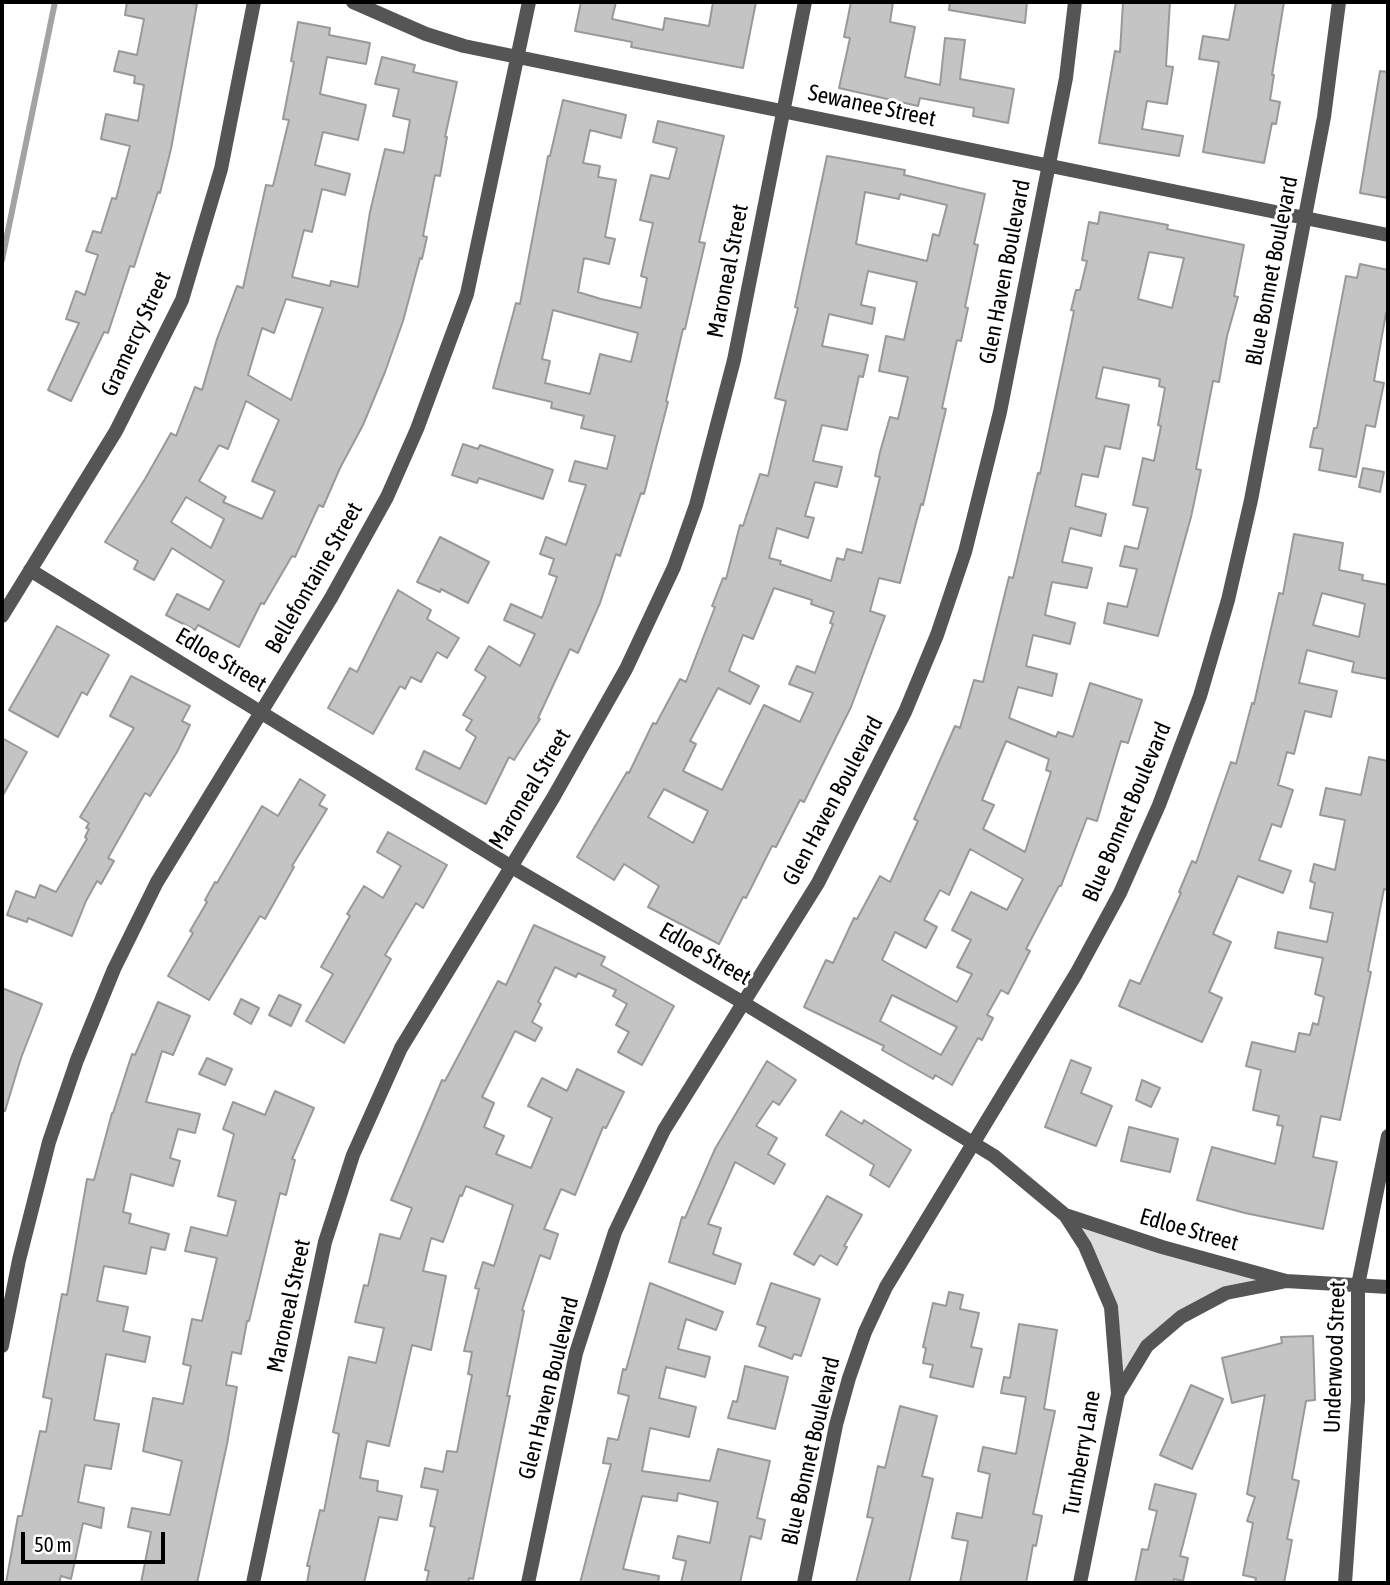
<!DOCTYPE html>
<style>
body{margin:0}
#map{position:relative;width:1390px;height:1585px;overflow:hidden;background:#fff;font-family:"Asap Condensed",sans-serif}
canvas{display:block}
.frame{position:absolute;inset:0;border:4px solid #000;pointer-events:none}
.scale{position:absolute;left:21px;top:1532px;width:144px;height:32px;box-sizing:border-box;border:4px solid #000;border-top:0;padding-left:9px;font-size:21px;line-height:24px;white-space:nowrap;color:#000;-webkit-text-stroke:5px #fff;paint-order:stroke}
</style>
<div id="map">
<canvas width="1390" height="1585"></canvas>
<div class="frame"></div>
<div class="scale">50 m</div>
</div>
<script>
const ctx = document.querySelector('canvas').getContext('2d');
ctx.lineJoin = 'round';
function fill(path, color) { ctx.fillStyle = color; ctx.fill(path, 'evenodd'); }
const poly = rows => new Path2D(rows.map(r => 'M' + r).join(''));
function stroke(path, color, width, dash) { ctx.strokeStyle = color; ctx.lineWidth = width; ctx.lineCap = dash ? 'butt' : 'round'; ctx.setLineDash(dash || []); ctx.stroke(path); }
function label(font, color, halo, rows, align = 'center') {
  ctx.font = font + ' "Asap Condensed",sans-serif'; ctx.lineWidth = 6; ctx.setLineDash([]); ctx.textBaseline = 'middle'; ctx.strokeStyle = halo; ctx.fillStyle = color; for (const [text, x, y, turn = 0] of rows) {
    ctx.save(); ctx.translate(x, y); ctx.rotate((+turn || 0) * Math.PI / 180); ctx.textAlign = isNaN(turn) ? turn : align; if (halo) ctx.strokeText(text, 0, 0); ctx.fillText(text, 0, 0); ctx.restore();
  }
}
fill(poly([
 [1065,1215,1286,1281,1226,1293,1147,1346,1118,1394,1111,1307]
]), '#dcdcdc');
stroke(poly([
 [2,260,55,2]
]), '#a3a3a3', 6);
const building = poly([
 [127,2,183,2,197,4,171,149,160,193,158,192,134,267,130,266,108,333,104,332,71,401,48,390,79,323,66,319,76,291,85,295,98,255,86,251,93,231,101,233,112,198,116,199,130,146,101,139,106,114,138,121,144,85,134,83,135,76,114,71,119,51,137,55,144,19,125,15,127,2],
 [581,2,616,2,612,19,663,30,665,18,709,26,713,2,756,2,743,68,631,47,632,42,575,31,581,2],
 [851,2,893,2,890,22,915,27,905,77,940,85,945,38,965,40,960,79,1014,89,1008,123,973,116,974,108,920,98,918,106,839,88,850,38,844,37,851,2],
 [950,2,1027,2,1025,23,949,10,950,2],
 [1123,2,1170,2,1166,66,1173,67,1167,104,1147,101,1142,129,1183,136,1179,156,1099,143,1115,51,1120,52,1123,2],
 [1236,2,1284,2,1272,75,1274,75,1270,100,1280,102,1276,124,1272,123,1264,163,1203,152,1219,62,1199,59,1203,36,1229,40,1236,2],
 [298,22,330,28,329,35,370,43,366,64,327,57,320,94,366,105,358,140,323,132,315,165,350,174,345,195,322,189,312,232,304,230,292,277,330,286,331,281,358,287,370,212,385,149,404,153,410,120,393,116,399,89,375,84,382,57,415,65,413,72,457,82,445,137,447,137,440,176,435,175,423,236,427,237,422,259,420,258,403,321,385,372,363,425,340,468,323,507,319,505,295,557,292,556,264,604,261,603,239,647,198,625,195,630,166,615,177,594,209,610,224,581,172,548,154,580,134,569,138,561,105,542,145,479,171,433,176,436,195,387,202,390,217,339,237,286,243,288,266,185,273,186,289,120,283,119,294,62,291,61,298,22],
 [286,299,323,308,291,400,248,375,262,328,274,333,286,299],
 [246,401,279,420,252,481,275,491,262,519,223,502,226,497,199,481,219,445,228,449,246,401],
 [186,497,224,519,211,548,171,522,186,497],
 [1380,71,1388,72,1388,198,1360,193,1380,71],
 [563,100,626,115,621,138,590,130,583,163,600,166,598,177,616,180,605,237,615,239,609,264,584,258,578,292,601,299,641,308,647,278,641,276,653,223,640,220,651,175,669,179,677,148,653,142,658,121,724,136,699,242,705,243,685,329,683,329,666,401,668,402,644,494,641,493,620,556,616,554,600,603,578,653,570,649,538,718,540,719,514,760,509,757,486,804,416,769,424,751,460,769,476,737,466,730,472,720,463,715,486,677,475,670,489,646,520,666,535,634,504,620,511,604,542,618,557,577,549,574,554,559,540,554,546,537,566,545,586,485,569,481,575,461,607,469,615,436,581,428,584,416,551,408,552,402,493,388,516,303,520,304,548,156,550,156,563,100],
 [553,310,638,333,631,362,600,354,590,394,545,383,550,361,542,359,553,310],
 [827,156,905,170,904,175,985,194,974,244,978,245,965,307,968,308,961,341,957,340,942,408,946,409,923,505,921,504,900,583,879,578,870,611,885,616,851,707,804,802,800,800,776,847,772,846,746,898,743,897,719,944,648,907,659,886,624,864,614,880,577,857,627,772,629,773,653,723,656,724,680,679,686,682,715,607,712,606,723,578,726,579,740,525,743,526,760,474,768,476,786,401,775,398,798,308,795,307,827,156],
 [865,192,899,199,900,194,947,205,939,236,933,234,927,261,856,244,865,192],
 [868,271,917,282,904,340,886,336,879,371,908,377,898,419,890,417,880,452,875,476,880,477,862,553,847,549,844,560,837,558,831,581,780,564,781,561,769,558,777,528,808,538,814,518,805,516,815,482,837,487,842,467,813,461,822,425,847,430,859,376,863,377,868,355,822,346,829,314,872,324,875,308,861,305,868,271],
 [774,588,812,600,811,604,834,612,830,623,833,624,815,673,797,666,789,684,813,693,800,722,764,705,722,790,683,771,696,744,690,741,718,688,750,704,759,686,729,671,743,635,753,639,774,588],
 [664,789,708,811,693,843,648,817,664,789],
 [1100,212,1168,225,1167,229,1244,245,1234,296,1238,297,1227,336,1219,382,1213,381,1196,469,1201,470,1191,517,1158,636,1104,623,1108,603,1127,607,1137,569,1120,566,1125,546,1138,549,1148,508,1133,505,1143,458,1154,461,1161,426,1158,425,1165,388,1159,386,1160,379,1103,367,1096,398,1129,405,1120,449,1105,446,1098,477,1082,474,1075,506,1106,514,1101,536,1070,528,1062,562,1092,568,1087,588,1052,582,1045,615,1075,623,1070,644,1033,635,1026,666,1057,674,1052,696,1018,687,1009,718,1056,737,1058,732,1073,737,1090,683,1142,700,1128,743,1121,741,1097,821,1087,818,1061,886,1059,886,1026,949,1030,951,1008,994,1001,990,987,1015,993,1018,982,1040,978,1038,952,1085,935,1075,933,1079,882,1050,884,1046,804,1007,826,960,833,963,854,918,857,919,880,876,890,882,918,821,914,819,955,726,960,728,974,680,983,682,1009,577,1013,578,1038,473,1040,474,1074,311,1071,310,1076,290,1080,290,1087,261,1082,260,1089,222,1098,224,1100,212],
 [1149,252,1184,258,1172,308,1138,299,1149,252],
 [1006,741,1049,759,1046,770,1051,772,1025,852,983,829,994,805,982,800,1006,741],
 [970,849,1023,879,1007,910,971,892,952,930,971,940,957,967,972,974,957,1002,882,960,895,932,926,948,937,927,924,920,940,890,949,895,970,849],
 [892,995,957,1027,941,1055,880,1021,892,995],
 [1360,264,1388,270,1388,314,1386,313,1374,381,1384,383,1375,427,1366,425,1356,477,1319,470,1323,449,1310,447,1314,428,1317,428,1346,276,1357,278,1360,264],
 [463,444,478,449,480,445,553,470,543,499,479,478,477,483,452,475,463,444],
 [1363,468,1384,472,1380,492,1359,487,1363,468],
 [1294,534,1343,543,1339,570,1363,575,1362,580,1388,585,1388,679,1352,672,1354,662,1307,650,1299,683,1337,691,1331,717,1305,711,1294,754,1287,752,1278,785,1293,790,1281,827,1272,824,1259,860,1291,871,1283,893,1238,876,1213,934,1231,942,1209,992,1222,998,1202,1042,1119,1006,1130,980,1140,984,1181,893,1179,892,1192,861,1196,863,1231,762,1236,764,1252,703,1254,704,1279,593,1283,594,1294,534],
 [1322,593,1365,604,1359,637,1313,625,1322,593],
 [440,537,489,562,468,603,441,589,440,592,417,582,440,537],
 [398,590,431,610,427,619,459,638,447,658,437,652,421,682,411,677,405,689,400,686,373,734,328,708,350,668,357,672,398,590],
 [57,626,109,655,87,695,82,692,58,737,9,710,57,626],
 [131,676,190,706,182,721,190,725,177,752,150,796,145,793,108,858,114,861,101,884,97,881,86,901,72,936,28,918,27,922,7,915,16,891,35,898,40,885,56,892,87,839,85,837,89,829,86,828,89,823,80,817,134,728,110,716,131,676],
 [2,738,27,752,2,797,2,738],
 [1369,757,1388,761,1388,890,1384,889,1368,971,1371,972,1340,1120,1321,1116,1313,1157,1337,1162,1323,1229,1245,1213,1197,1200,1212,1147,1275,1164,1283,1126,1277,1125,1279,1116,1253,1110,1261,1070,1246,1066,1252,1042,1295,1052,1299,1033,1310,1035,1313,1023,1318,1025,1324,997,1315,994,1323,958,1275,948,1278,932,1327,942,1333,913,1310,908,1315,883,1310,881,1314,864,1335,870,1345,820,1320,815,1326,788,1361,795,1369,757],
 [300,779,325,795,319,805,327,809,292,866,294,867,265,919,260,916,209,1000,168,976,193,933,190,931,207,902,205,900,215,882,217,883,262,806,278,816,300,779],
 [388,832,447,865,423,908,416,903,385,955,391,959,344,1043,306,1021,333,974,321,967,350,916,347,914,364,886,383,898,401,866,377,852,388,832],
 [534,925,605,957,601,965,674,1006,642,1065,618,1052,629,1032,616,1025,627,1004,613,996,616,990,578,973,576,977,555,967,538,1002,541,1004,532,1022,542,1028,535,1041,515,1031,482,1097,494,1103,484,1127,504,1136,496,1154,531,1168,552,1118,528,1106,542,1078,567,1091,577,1069,624,1092,606,1128,603,1127,575,1195,561,1189,544,1229,558,1234,550,1259,540,1255,522,1310,524,1311,507,1396,510,1396,473,1579,469,1578,468,1583,426,1583,429,1571,425,1570,435,1527,430,1526,438,1490,421,1487,425,1468,443,1472,447,1451,457,1452,472,1375,468,1374,472,1352,464,1351,479,1289,475,1288,483,1262,494,1266,513,1205,466,1186,462,1196,460,1195,443,1242,431,1238,423,1271,446,1276,431,1350,412,1345,389,1446,367,1441,360,1478,378,1481,377,1491,402,1496,397,1520,379,1517,364,1583,307,1583,310,1566,307,1566,320,1510,324,1511,339,1434,333,1432,349,1357,376,1363,384,1328,355,1322,364,1285,368,1286,380,1234,400,1239,412,1208,391,1200,442,1080,445,1081,498,981,506,985,534,925],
 [2,988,42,1004,21,1058,5,1111,2,1110,2,988],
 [279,995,301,1005,291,1026,269,1015,279,995],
 [241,999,259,1008,251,1024,234,1014,241,999],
 [158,1002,190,1016,173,1055,162,1051,146,1102,200,1114,195,1133,178,1129,170,1158,180,1161,173,1186,131,1174,123,1212,131,1214,129,1223,169,1234,165,1250,151,1247,146,1274,104,1266,97,1301,128,1307,123,1331,150,1337,145,1362,106,1354,94,1420,119,1424,111,1469,85,1465,78,1502,104,1508,101,1528,83,1523,71,1579,61,1576,59,1583,6,1583,18,1516,22,1516,40,1431,46,1432,52,1399,43,1397,62,1294,67,1295,87,1179,94,1180,112,1113,113,1113,132,1054,135,1055,158,1002],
 [207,1058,232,1069,225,1085,199,1074,207,1058],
 [1071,1060,1091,1068,1081,1093,1112,1106,1096,1146,1045,1127,1071,1060],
 [767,1061,796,1080,779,1105,773,1101,756,1126,777,1138,768,1154,785,1164,774,1184,735,1162,708,1224,721,1228,713,1254,741,1264,735,1284,669,1262,682,1217,685,1218,715,1149,767,1061],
 [1142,1080,1160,1088,1151,1107,1136,1100,1142,1080],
 [275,1091,314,1108,292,1159,295,1160,286,1195,280,1193,249,1321,247,1321,241,1354,232,1352,226,1385,237,1387,227,1444,197,1583,141,1583,151,1532,128,1527,132,1508,170,1515,182,1461,143,1451,153,1398,183,1404,191,1366,183,1364,192,1319,202,1321,217,1258,185,1251,191,1227,227,1236,236,1201,218,1196,234,1134,223,1129,233,1102,265,1115,275,1091],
 [841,1111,862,1124,864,1120,911,1150,889,1187,870,1175,874,1165,826,1135,841,1111],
 [1129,1127,1178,1139,1170,1172,1121,1161,1129,1127],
 [827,1196,862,1215,844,1246,847,1247,837,1265,820,1255,814,1265,794,1254,827,1196],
 [650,1283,723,1312,716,1330,686,1319,678,1349,710,1357,705,1377,666,1367,659,1398,696,1407,689,1437,650,1428,642,1471,710,1481,718,1449,770,1461,757,1518,765,1520,761,1539,750,1536,740,1583,681,1583,686,1561,673,1558,678,1536,710,1543,718,1502,678,1493,677,1501,642,1496,623,1569,659,1576,658,1583,580,1583,611,1464,603,1463,608,1438,618,1440,629,1396,618,1393,623,1369,626,1370,650,1283],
 [771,1283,820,1299,801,1356,794,1354,792,1359,759,1346,766,1327,757,1324,771,1283],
 [949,1292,963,1295,960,1309,979,1313,971,1347,982,1349,973,1387,930,1377,933,1365,923,1363,926,1348,923,1347,933,1303,946,1306,949,1292],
 [1019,1324,1057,1330,1044,1409,1055,1411,1033,1514,1042,1516,1036,1546,1033,1545,1026,1583,960,1583,968,1541,952,1538,957,1513,982,1518,990,1474,978,1471,983,1447,1016,1454,1026,1397,1001,1393,1004,1377,1010,1378,1019,1324],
 [1313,1336,1315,1400,1306,1401,1292,1479,1299,1481,1287,1539,1292,1540,1284,1583,1255,1583,1256,1578,1243,1575,1253,1523,1247,1521,1255,1497,1247,1494,1265,1395,1232,1403,1222,1358,1282,1343,1281,1337,1313,1336],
 [745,1366,788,1377,775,1429,728,1418,733,1401,737,1402,745,1366],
 [1191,1385,1223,1399,1192,1469,1160,1455,1191,1385],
 [900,1406,937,1416,922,1476,933,1479,909,1583,856,1583,873,1518,867,1517,878,1466,885,1468,900,1406],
 [1155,1484,1196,1494,1180,1556,1188,1558,1183,1581,1174,1579,1173,1583,1135,1583,1142,1549,1148,1550,1157,1511,1149,1509,1155,1484]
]);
fill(building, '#c4c4c4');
stroke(building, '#999', 2);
stroke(poly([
 [353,2,426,34,464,46,1388,235],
 [30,570,510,866,742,1002,994,1156,1065,1215,1162,1247,1286,1281,1388,1287],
 [2,616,116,431,182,300,221,169,254,2],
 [1065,1215,1085,1246,1111,1307,1118,1394,1080,1583],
 [2,1346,19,1260,49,1142,77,1060,114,969,157,882,331,598,387,497,417,429,467,294,529,2],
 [1118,1394,1147,1346,1181,1317,1226,1293,1282,1282],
 [253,1583,325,1242,353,1155,401,1048,553,798,626,669,674,567,696,505,734,360,805,2],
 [528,1583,576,1353,615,1232,664,1130,818,883,905,712,937,635,965,552,1000,412,1066,78,1075,2],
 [804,1583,836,1425,849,1378,865,1332,886,1287,1076,974,1120,893,1159,805,1200,696,1228,600,1251,500,1324,117,1339,2],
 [1345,1583,1358,1400,1358,1285,1388,1136]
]), '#555', 14);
label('23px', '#000', '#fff', [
 ["Sewanee Street",872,106,12],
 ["Maroneal Street",728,271,-79],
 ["Blue Bonnet Boulevard",1272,271,-79],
 ["Glen Haven Boulevard",1005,272,-79],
 ["Gramercy Street",136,334,-65],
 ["Bellefontaine Street",314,578,-60],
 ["Edloe Street",221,660,31],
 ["Maroneal Street",530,789,-59],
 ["Glen Haven Boulevard",833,801,-62],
 ["Blue Bonnet Boulevard",1127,812,-67],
 ["Edloe Street",705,954,30],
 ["Edloe Street",1189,1230,16],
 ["Maroneal Street",289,1306,-78],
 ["Underwood Street",1335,1357,-88],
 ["Glen Haven Boulevard",549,1388,-76],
 ["Blue Bonnet Boulevard",811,1451,-77],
 ["Turnberry Lane",1082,1453,-80]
]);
</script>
